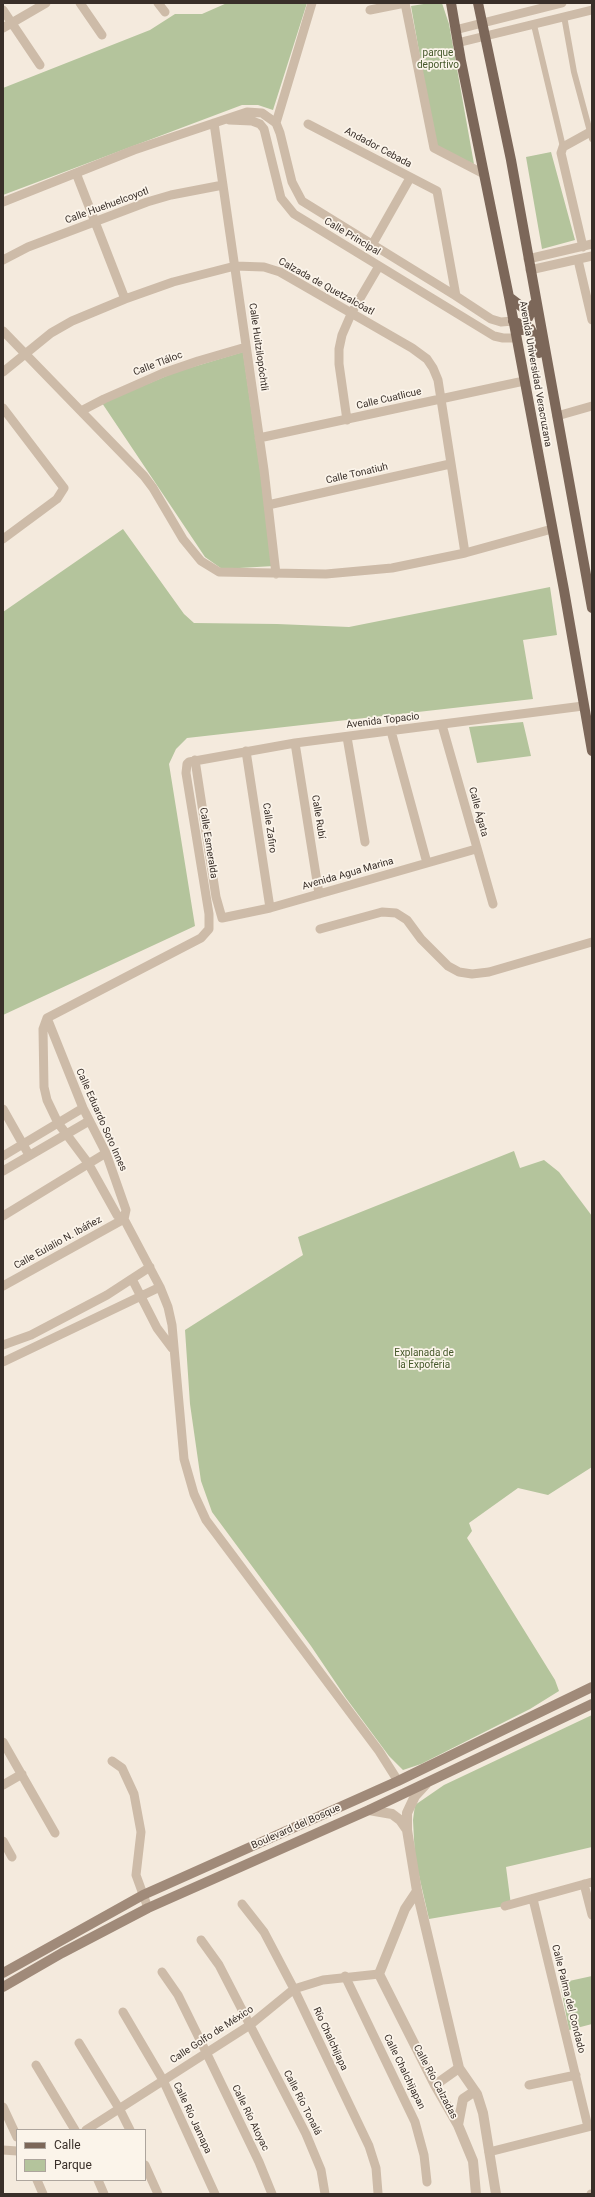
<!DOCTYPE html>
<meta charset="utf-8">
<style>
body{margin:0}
#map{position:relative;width:595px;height:2197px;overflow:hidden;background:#f4eadd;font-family:Roboto,sans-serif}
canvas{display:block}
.frame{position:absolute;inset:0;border:4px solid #392f29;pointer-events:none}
.legend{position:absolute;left:16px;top:2129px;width:130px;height:52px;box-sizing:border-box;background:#fbf4ea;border:1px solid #ada59d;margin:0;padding:5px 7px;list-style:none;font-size:12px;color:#392f29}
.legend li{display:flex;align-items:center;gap:8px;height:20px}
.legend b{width:20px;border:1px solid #ada59d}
</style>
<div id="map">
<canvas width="595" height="2197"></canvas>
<div class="frame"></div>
<ul class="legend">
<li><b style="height:5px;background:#7c6759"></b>Calle</li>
<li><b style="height:11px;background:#b4c49c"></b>Parque</li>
</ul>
</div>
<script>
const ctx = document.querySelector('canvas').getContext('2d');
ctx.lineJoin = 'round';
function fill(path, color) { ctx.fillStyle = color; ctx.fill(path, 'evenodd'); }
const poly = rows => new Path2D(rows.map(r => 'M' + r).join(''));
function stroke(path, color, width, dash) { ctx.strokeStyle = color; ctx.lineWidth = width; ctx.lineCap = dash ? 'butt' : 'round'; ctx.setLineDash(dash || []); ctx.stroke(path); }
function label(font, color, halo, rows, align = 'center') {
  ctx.font = font + ' Roboto,sans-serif'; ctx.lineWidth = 3.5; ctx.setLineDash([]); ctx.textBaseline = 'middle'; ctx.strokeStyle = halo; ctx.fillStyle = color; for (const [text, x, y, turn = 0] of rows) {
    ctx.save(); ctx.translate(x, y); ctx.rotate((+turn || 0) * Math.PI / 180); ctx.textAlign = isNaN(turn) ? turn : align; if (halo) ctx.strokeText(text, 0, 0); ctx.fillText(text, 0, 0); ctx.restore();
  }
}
fill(poly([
 [227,3,307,3,273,110,258,105,242,105,3,195,3,88,150,30,175,14,202,14],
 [430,3,442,3,449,24,474,164,436,147,411,6],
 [551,152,575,240,542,249,526,157],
 [243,352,274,566,222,569,205,557,102,403,176,372],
 [123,529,184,614,194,623,277,624,349,627,550,587,557,635,523,640,533,699,187,738,176,749,169,764,195,926,3,1015,3,612],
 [523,722,531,756,477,763,469,727],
 [514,1151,520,1168,544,1160,559,1172,592,1216,592,1467,548,1495,518,1488,469,1523,472,1531,467,1538,555,1680,559,1691,530,1709,421,1764,403,1770,389,1756,346,1698,311,1646,212,1512,201,1481,190,1404,185,1330,303,1255,298,1237],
 [592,1715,592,1847,506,1867,511,1905,429,1919,415,1858,413,1820,415,1805,444,1785],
 [592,1976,592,2024,569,2030,560,1983]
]), '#b4c49c');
stroke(poly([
 [564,16,574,72,592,139],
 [534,25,563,147]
]), '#cdbba8', 6);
stroke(poly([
 [80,3,102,35],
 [158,3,165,12],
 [405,3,434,148,484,174],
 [3,10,40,65],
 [370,10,405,3],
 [3,28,46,3],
 [455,30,562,3],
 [457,43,592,10],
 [229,120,252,121,260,124,264,129,281,198,294,214,494,336,503,338,516,338],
 [214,123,264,470,276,574],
 [276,123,312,3],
 [308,124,437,191,456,296],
 [76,173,125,299],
 [3,202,134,150,238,115,247,112,262,113,276,123,280,133,292,182,302,201,456,296,491,319,501,322,513,321],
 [372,245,410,178],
 [583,247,561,153,563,147,592,131],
 [528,259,592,244],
 [3,260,28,247,147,202,171,195,223,185],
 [578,260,592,320],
 [530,270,592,256],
 [3,331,144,476,153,488,183,539,201,561,219,572,326,574,392,568,465,553,552,529],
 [3,372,51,333,72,321,125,299,173,282,235,266,264,267,280,272,412,348,427,359,433,368,438,380,465,553],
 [3,408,64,488,57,499,3,539],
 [81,411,104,399,163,373,198,361,246,347],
 [557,416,592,406],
 [347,420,339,364,339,349,342,335,352,312,379,266],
 [259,438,524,381],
 [268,505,450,464],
 [442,725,493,904],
 [391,731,427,863],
 [347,737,365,842],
 [295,743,319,894],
 [246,751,270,908],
 [195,760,216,897,222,918,270,908,476,849],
 [320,929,382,912,396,913,407,920,421,939,448,966,459,972,472,974,489,972,592,942],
 [47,1018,83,1108,106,1153,126,1210,124,1219],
 [3,1109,29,1155],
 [3,1156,83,1108],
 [3,1171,89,1121],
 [3,1216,106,1153],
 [132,1279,157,1328,172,1348],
 [3,1286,124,1219],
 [3,1345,31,1335,107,1295,150,1267],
 [3,1362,160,1287],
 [3,1742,55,1833],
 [112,1761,122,1768,134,1794,141,1832,136,1875,148,1908],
 [398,1781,379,1751,206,1520,194,1494,184,1459,172,1325,168,1307,160,1287,124,1219,117,1215,88,1163,58,1123,47,1100,44,1087,43,1029,47,1018,201,938,209,929,209,914,186,773,187,764,189,762,295,743,583,706],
 [3,1785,22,1774],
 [3,1841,12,1857],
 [584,1884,592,1915],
 [533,1899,588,2127],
 [242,1904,264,1932,294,1989,369,2146,376,2168,378,2193],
 [505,1906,592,1882],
 [201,1940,219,1965,306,2134,321,2170,325,2194],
 [162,1972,178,1995,206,2052,259,2162,272,2194],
 [345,1976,415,2122,424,2155,427,2182],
 [123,2012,163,2080,215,2194],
 [79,2043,120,2110,130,2130],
 [36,2065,75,2130],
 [529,2085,576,2075],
 [3,2107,17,2137],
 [86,2130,250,2025,294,1989,323,1980,379,1974],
 [3,2150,17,2151],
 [489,2152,592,2126],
 [145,2165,158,2194],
 [37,2180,43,2194],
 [98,2180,104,2194],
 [591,2194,592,2194]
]), '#cdbba8', 9);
stroke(poly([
 [426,1784,415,1796,407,1813,407,1830,417,1891,459,2068,477,2094,483,2113,496,2194],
 [369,1810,392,1814,400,1820,407,1830],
 [417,1891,405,1909,379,1974,435,2085,458,2125,473,2161,476,2194],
 [435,2085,459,2068],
 [458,2125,463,2099,475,2091]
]), '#cdbba8', 10);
stroke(poly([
 [3,1973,143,1895,398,1781,592,1687],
 [3,1987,62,1953,148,1908,369,1810,592,1704]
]), '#a08a79', 10);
stroke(poly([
 [451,3,461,61,509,297,564,590,592,751],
 [478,3,511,160,592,608],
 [509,297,522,307,531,307,536,302],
 [513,321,530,328,537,342,539,353],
 [522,330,534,306]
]), '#7c6759', 10);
label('10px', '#46592b', '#fbf4ea', [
 ["parque",438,53],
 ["deportivo",438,65],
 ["Explanada de",424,1353],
 ["la Expoferia",424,1365]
]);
label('10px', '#392f29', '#fbf4ea', [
 ["Andador Cebada",378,148,28],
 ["Calle Huehuelcoyotl",107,206,-20],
 ["Calle Principal",352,237,31],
 ["Calzada de Quetzalcóatl",326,287,29],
 ["Calle Huitzilopóchtli",258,347,82],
 ["Calle Tláloc",158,364,-21],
 ["Avenida Universidad Veracruzana",535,374,80],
 ["Calle Cuatlicue",389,399,-13],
 ["Calle Tonatiuh",357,474,-13],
 ["Avenida Topacio",383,721,-7],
 ["Calle Ágata",478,812,75],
 ["Calle Rubí",318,817,81],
 ["Calle Zafiro",269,828,82],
 ["Calle Esmeralda",208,843,81],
 ["Avenida Agua Marina",348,874,-16],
 ["Calle Eduardo Soto Innes",101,1120,66],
 ["Calle Eulalio N. Ibáñez",58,1243,-29],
 ["Boulevard del Bosque",296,1827,-24],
 ["Calle Palma del Condado",568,1999,76],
 ["Calle Golfo de México",212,2035,-33],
 ["Río Chalchijapa",330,2039,65],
 ["Calle Chalchijapan",404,2072,64],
 ["Calle Río Calzadas",435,2082,62],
 ["Calle Río Tonalá",302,2103,63],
 ["Calle Río Jamapa",192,2118,65],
 ["Calle Río Atoyac",250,2118,64]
]);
</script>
